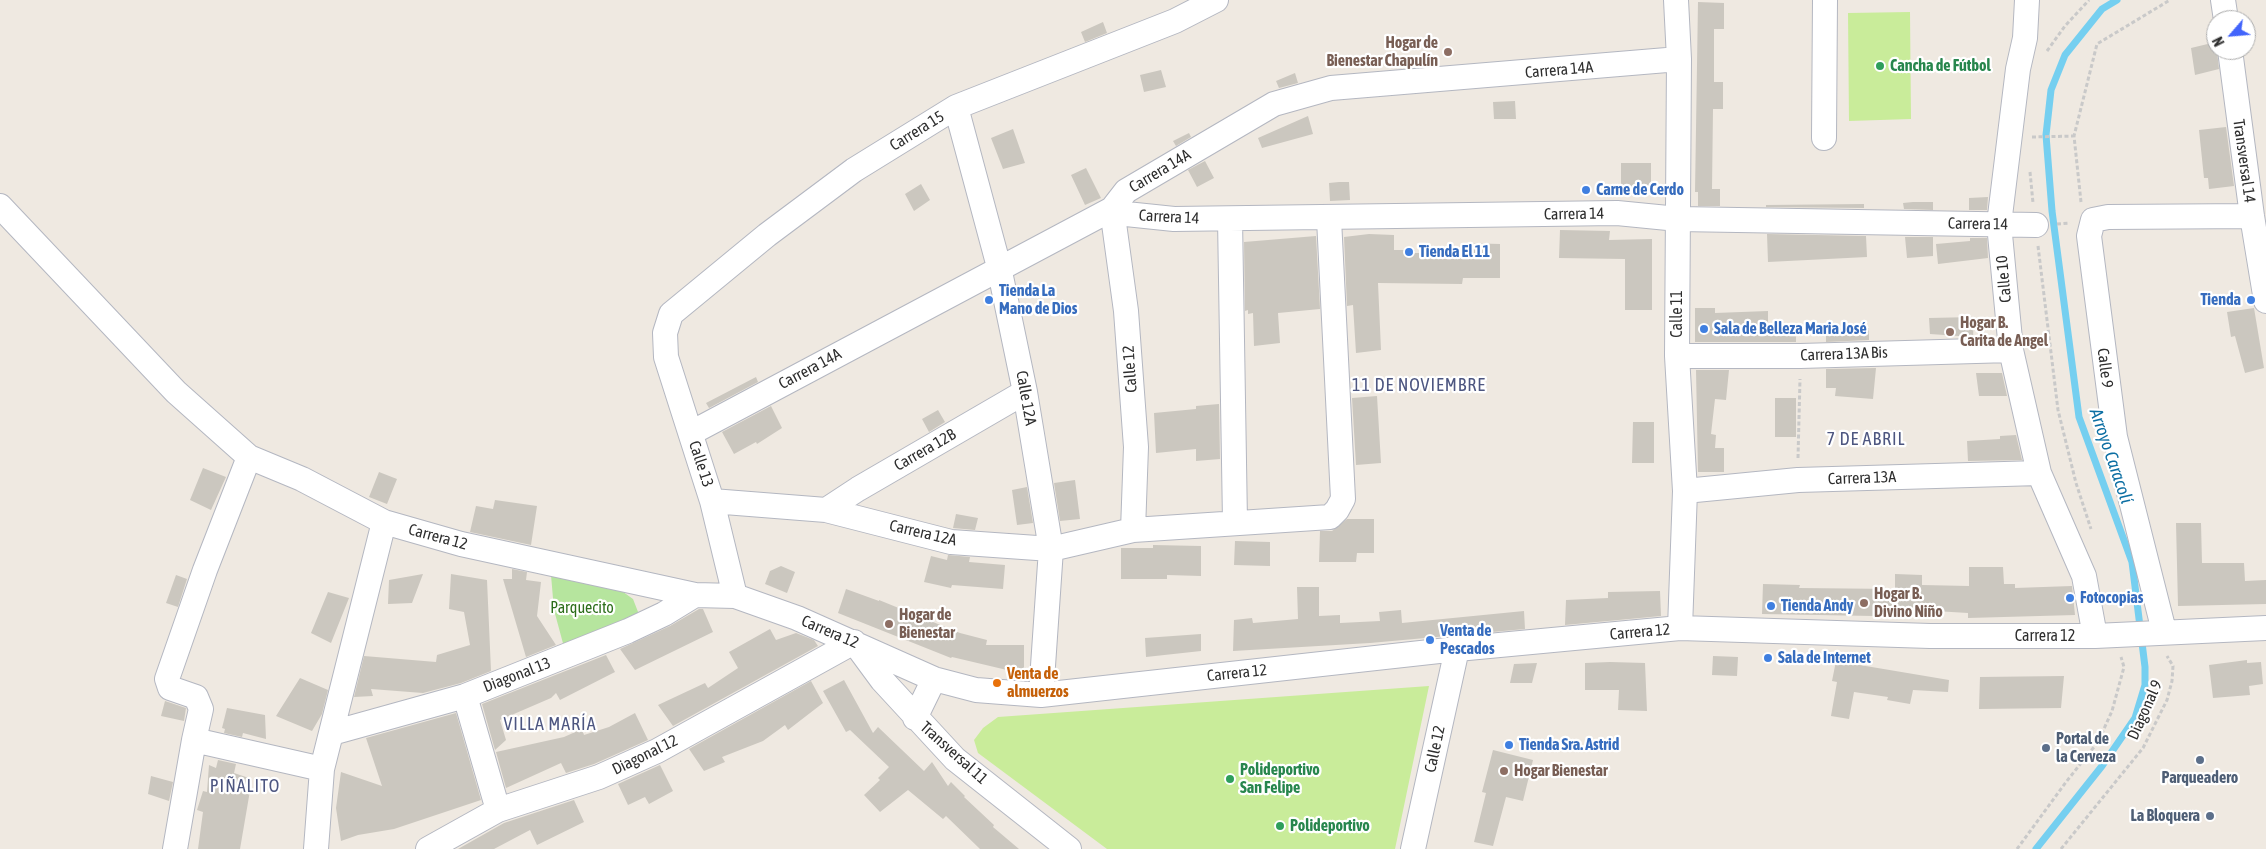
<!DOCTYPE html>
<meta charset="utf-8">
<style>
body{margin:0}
#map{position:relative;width:2266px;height:849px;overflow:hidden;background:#efe9e1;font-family:"Asap Condensed",sans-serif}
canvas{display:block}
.north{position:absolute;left:2206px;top:10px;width:50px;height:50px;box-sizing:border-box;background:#fff;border:1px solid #ababab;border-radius:50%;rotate:243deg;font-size:14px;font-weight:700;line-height:20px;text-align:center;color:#2e2e2e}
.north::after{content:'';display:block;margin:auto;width:18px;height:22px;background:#4264fb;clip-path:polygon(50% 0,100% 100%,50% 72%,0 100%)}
</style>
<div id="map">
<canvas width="2266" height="849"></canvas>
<div class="north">N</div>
</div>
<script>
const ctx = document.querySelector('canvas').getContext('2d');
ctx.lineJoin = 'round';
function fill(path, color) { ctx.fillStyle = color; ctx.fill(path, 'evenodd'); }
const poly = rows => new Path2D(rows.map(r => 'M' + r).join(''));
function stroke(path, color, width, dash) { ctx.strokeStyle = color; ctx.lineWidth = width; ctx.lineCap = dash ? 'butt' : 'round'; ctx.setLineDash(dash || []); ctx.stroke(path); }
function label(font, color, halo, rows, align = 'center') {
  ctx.font = font + ' "Asap Condensed",sans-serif'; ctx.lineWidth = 4.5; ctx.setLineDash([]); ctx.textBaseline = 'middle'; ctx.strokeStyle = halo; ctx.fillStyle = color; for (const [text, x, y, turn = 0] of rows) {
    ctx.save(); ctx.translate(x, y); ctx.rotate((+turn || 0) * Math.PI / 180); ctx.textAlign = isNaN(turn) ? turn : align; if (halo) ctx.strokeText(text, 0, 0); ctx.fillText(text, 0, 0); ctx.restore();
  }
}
fill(poly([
 [551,575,619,589,633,599,640,617,586,635,564,647,554,610]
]), '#b6e59e');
fill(poly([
 [1910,12,1911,119,1849,121,1848,13],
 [1429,686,1395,849,1107,849,978,753,974,740,983,728,998,717]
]), '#c9ec9a');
stroke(poly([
 [2036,849,2102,766,2135,718,2145,685,2145,667,2132,562,2079,417,2052,211,2046,135,2051,90,2065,55,2102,9,2117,0]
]), '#75cff0', 7);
fill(poly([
 [1698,2,1724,3,1724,29,1714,29,1714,82,1723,82,1723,109,1713,109,1712,189,1720,189,1720,206,1698,206,1698,192,1695,192],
 [1103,22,1107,33,1085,42,1081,32],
 [2216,42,2219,69,2195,75,2191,48],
 [1161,70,1166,87,1144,92,1140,75],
 [1295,73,1298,83,1279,88,1276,81],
 [1515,101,1516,119,1494,119,1493,102],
 [1308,116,1313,134,1262,148,1258,138],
 [2226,127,2234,186,2209,189,2208,178,2204,178,2199,130],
 [1013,129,1025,163,1003,169,991,138],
 [1189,133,1191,137,1176,146,1173,141],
 [1205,161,1214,178,1197,187,1188,170],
 [1621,163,1651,163,1651,186,1647,186,1647,189,1621,190],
 [1086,168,1101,198,1085,205,1071,175],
 [1339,182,1349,182,1350,200,1330,201,1329,183],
 [921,184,930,200,914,211,905,194],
 [1988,197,1987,210,1969,210,1969,198],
 [1913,202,1933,202,1933,210,1904,209,1903,203],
 [1864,204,1864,208,1766,207,1766,205],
 [1560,230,1610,231,1609,240,1652,239,1652,310,1625,310,1625,259,1559,258],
 [1369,234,1394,235,1394,250,1415,250,1415,253,1463,253,1463,243,1500,244,1500,278,1463,278,1462,284,1378,283,1381,350,1356,353,1353,305,1347,306,1344,237],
 [1767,234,1866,236,1867,257,1768,262],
 [1316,236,1320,309,1278,313,1280,343,1254,346,1253,313,1248,314,1248,310,1245,311,1244,242],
 [1905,237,1933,237,1933,256,1907,258],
 [1970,238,1987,238,1988,258,1938,264,1936,244,1970,241],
 [1695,308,1715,308,1715,313,1768,311,1768,325,1796,326,1796,342,1695,342],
 [2254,308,2264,368,2245,373,2235,336,2231,337,2227,312],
 [1974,317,1973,337,1930,334,1929,318],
 [1869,328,1869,340,1826,342,1826,329],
 [1876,368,1873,399,1835,396,1836,388,1826,388,1826,369],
 [1696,370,1729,370,1726,400,1715,399,1711,434,1716,435,1715,448,1724,448,1724,472,1698,472],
 [1976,373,2002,373,2007,396,1979,396],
 [756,377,758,382,709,408,706,403],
 [1377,396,1381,463,1356,465,1352,398],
 [1775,398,1796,398,1796,437,1775,437],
 [1219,404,1220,459,1196,461,1196,449,1156,453,1154,413,1196,409,1196,406],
 [771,406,782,428,757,444,756,442,734,454,722,432],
 [938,410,945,422,929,432,922,419],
 [1633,422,1654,422,1654,463,1632,463],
 [2016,435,2022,460,1968,461,1967,441,2000,439,2000,436],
 [203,468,226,477,211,510,190,500],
 [379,472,397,479,387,504,369,497],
 [1075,480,1080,519,1060,521,1054,483],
 [1027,487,1033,523,1017,525,1012,490],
 [495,500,537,506,531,545,470,532,476,506,493,509],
 [956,514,978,518,975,530,953,528],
 [1347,519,1374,519,1374,553,1357,553,1356,562,1319,562,1320,531,1332,531],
 [2176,523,2201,523,2202,563,2244,563,2245,581,2266,580,2266,604,2178,606],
 [1235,541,1270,542,1270,566,1234,565],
 [1153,545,1201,546,1201,576,1167,575,1167,579,1121,579,1121,548,1153,548],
 [948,555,970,557,969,562,1005,565,1003,589,952,585,951,588,924,582,931,556,947,560],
 [781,566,795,572,787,593,765,584,770,571],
 [1969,567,2003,567,2004,584,2015,584,2015,588,2072,586,2075,615,1968,618,1968,613,1935,611,1874,611,1874,616,1762,614,1763,584,1800,585,1799,588,1895,589,1895,574,1922,575,1922,585,1969,586],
 [512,569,527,572,526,580,541,582,537,616,556,645,526,657,503,579,512,579],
 [423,574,412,603,388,604,389,580],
 [451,574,487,580,491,671,461,683,423,693,371,689,373,696,354,697,364,656,436,662,437,655,470,645,464,612,449,609],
 [176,575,187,579,178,607,166,603],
 [1297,587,1319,587,1319,616,1340,615,1340,623,1380,621,1379,612,1401,610,1402,623,1524,611,1525,629,1370,643,1233,651,1234,620,1252,618,1253,623,1298,619],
 [846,589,879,601,879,600,960,633,987,640,986,645,1024,645,1024,670,1007,670,952,657,951,658,838,613],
 [1660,591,1661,616,1565,625,1566,600,1608,598,1608,592],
 [328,592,349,598,331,643,311,633],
 [699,609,703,609,713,632,635,670,620,649,670,626],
 [770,629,776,640,796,633,814,640,818,646,673,726,658,705,705,683,708,688,738,668,729,652],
 [1201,634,1201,651,1146,657,1145,638],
 [606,655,615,672,560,700,556,693,551,698,500,720,506,740,495,750,482,704],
 [1713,656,1738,657,1737,676,1712,675],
 [2247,660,2247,663,2261,662,2263,684,2249,686,2250,695,2213,698,2209,665],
 [1836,661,1949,680,1948,692,1913,690,1910,704,1887,700,1888,697,1854,692,1849,719,1831,716,1837,682,1832,681],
 [1610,662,1645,663,1647,711,1618,710,1619,690,1585,690,1585,663],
 [1537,663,1532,683,1510,683,1514,664],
 [2064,676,2061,708,1979,709,1980,677],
 [300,678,328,690,322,714,312,731,276,716],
 [844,680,873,733,878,727,924,771,932,762,948,786,951,782,965,796,964,797,994,825,993,827,1019,849,980,849,946,816,943,819,908,790,880,812,864,795,880,780,878,778,889,767,850,730,846,732,823,691],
 [811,681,823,703,788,730,785,725,763,741,722,757,725,762,704,771,689,749],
 [165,701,186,708,184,721,161,716],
 [227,708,265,715,266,739,243,733,242,737,224,733,225,729,222,728],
 [456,713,481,800,394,829,358,835,341,841,336,808,341,772,382,786,366,738],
 [635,713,648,740,594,764,566,773,561,763,506,788,496,752,564,737,582,729,584,735,609,727],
 [1493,750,1533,760,1523,801,1506,797,1493,846,1474,842,1486,793,1482,792],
 [218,760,236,764,234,773,252,779,240,849,198,849,203,812,197,810,203,791,207,792,209,765,216,768],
 [660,765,673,791,649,804,645,797,628,805,618,784],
 [151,776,173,782,169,801,148,794],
 [574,800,584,822,537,845,530,830,494,849,458,849,504,823]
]), '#cbc7bf');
const minor = poly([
 [1676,0,1679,59,1677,356,1685,491,1680,628],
 [2027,0,2025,38,2018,69,1999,224,2011,350,2039,473,2084,576,2095,636],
 [2223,0,2226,20],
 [2230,50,2252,216,2266,301],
 [956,107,999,267,1025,392,1051,549,1041,695],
 [1824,138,1825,0],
 [0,206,176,392,249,457,302,479,384,522,461,544,695,595,735,596,797,618,934,679,976,690,1041,695,1457,649,1680,628,1930,636,2095,636,2266,628],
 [1230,219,1235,522],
 [1677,356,1800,356,2011,350],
 [691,433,1112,209,1126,191,1274,104,1331,88,1679,59],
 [1685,491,1798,480,2039,473],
 [712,501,826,510,951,542,1051,549,1133,530,1330,517,1337,510,1343,499,1329,219],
 [826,510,858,489,1025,392],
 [1133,530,1136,447,1126,311,1112,209,1126,214,1174,219,1617,213,1678,219,2036,225],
 [735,596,712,501,666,357,665,333,671,314,767,235,854,170,956,107,1175,21,1216,0],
 [2164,631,2115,437,2089,236,2093,220,2108,217,2252,216],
 [854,642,882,680,955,759,1069,849],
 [465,696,498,810],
 [915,718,934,679],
 [332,733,465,696,628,631,664,614,695,595],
 [194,740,322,769],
 [175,849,194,740,201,709,196,697,170,688,167,679,205,570,249,457],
 [316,849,322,769,384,522],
 [428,849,498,810,599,777,657,751,854,642],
 [1413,849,1457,649]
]);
stroke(minor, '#b4b7c1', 26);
stroke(poly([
 [2047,51,2065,26,2089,0],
 [2032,137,2074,136],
 [2030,172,2033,203],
 [2081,202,2074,136,2097,44,2170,0],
 [2057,224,2070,223],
 [2038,246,2058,410,2076,483,2091,529],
 [1798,458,1800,379],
 [2017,849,2066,782,2098,742,2112,711,2124,667,2121,657],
 [2061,849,2143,748,2167,700,2172,681,2173,666,2167,656]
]), '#c9c9c9', 3, [4, 2.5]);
stroke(minor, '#fff', 24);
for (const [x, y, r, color] of [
 [1448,52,5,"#8d6e63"],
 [1880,66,5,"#2e9e5b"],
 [1586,190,5,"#3f7fe0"],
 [1409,252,5,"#3f7fe0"],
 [989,300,5,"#3f7fe0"],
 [2251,300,5,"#3f7fe0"],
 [1704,329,5,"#3f7fe0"],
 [1950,332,5,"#8d6e63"],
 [2070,598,5,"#3f7fe0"],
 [1864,603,5,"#8d6e63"],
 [1771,606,5,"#3f7fe0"],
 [889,624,5,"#8d6e63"],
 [1430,640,5,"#3f7fe0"],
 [1768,658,5,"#3f7fe0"],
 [997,683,5,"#e8710a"],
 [1509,745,5,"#3f7fe0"],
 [2046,748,5,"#5c6f8a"],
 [2200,760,5,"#5c6f8a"],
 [1504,771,5,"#8d6e63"],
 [1230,779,5,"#2e9e5b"],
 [2210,816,5,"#5c6f8a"],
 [1280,826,5,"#2e9e5b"]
]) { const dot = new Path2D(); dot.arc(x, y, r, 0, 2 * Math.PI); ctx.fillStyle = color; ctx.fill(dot); stroke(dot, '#fff', 2); }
label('bold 16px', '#785e54', '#fff', [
 ["Hogar de",1438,43,"right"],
 ["Bienestar Chapulín",1438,61,"right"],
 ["Hogar B.",1960,323],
 ["Carita de Angel",1960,341],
 ["Hogar B.",1874,594],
 ["Divino Niño",1874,612],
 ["Hogar de",899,615],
 ["Bienestar",899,633],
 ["Hogar Bienestar",1514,771]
], 'left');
label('bold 16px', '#27864d', '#fff', [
 ["Cancha de Fútbol",1890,66],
 ["Polideportivo",1240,770],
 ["San Felipe",1240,788],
 ["Polideportivo",1290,826]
], 'left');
label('16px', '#2e2e2e', '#fff', [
 ["Carrera 14A",1559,70,-5],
 ["Carrera 15",917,131,-32],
 ["Transversal 14",2244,161,82],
 ["Carrera 14A",1160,171,-31],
 ["Carrera 14",1574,214,-1],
 ["Carrera 14",1169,217,3],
 ["Carrera 14",1978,224,1],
 ["Calle 10",2004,279,-95],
 ["Calle 11",1677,314,-90],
 ["Carrera 13A Bis",1844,354,-2],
 ["Calle 9",2105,368,83],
 ["Carrera 14A",810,369,-28],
 ["Calle 12",1130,369,-94],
 ["Calle 12A",1026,398,80],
 ["Carrera 12B",925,450,-30],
 ["Calle 13",701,464,72],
 ["Carrera 13A",1862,478,-2],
 ["Carrera 12A",923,533,13],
 ["Carrera 12",438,537,15],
 ["Carrera 12",830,632,23],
 ["Carrera 12",1640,632,-5],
 ["Carrera 12",2045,636],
 ["Carrera 12",1237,673,-6],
 ["Diagonal 13",517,675,-21],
 ["Diagonal 9",2145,710,-66],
 ["Calle 12",1435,749,-78],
 ["Transversal 11",954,753,42],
 ["Diagonal 12",645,755,-26]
]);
label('bold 16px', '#366cbe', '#fff', [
 ["Carne de Cerdo",1596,190],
 ["Tienda El 11",1419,252],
 ["Tienda La",999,291],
 ["Mano de Dios",999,309],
 ["Tienda",2241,300,"right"],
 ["Sala de Belleza Maria José",1714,329],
 ["Fotocopias",2080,598],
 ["Tienda Andy",1781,606],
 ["Venta de",1440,631],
 ["Pescados",1440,649],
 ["Sala de Internet",1778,658],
 ["Tienda Sra. Astrid",1519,745]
], 'left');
label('16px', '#2c6e1b', '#fff', [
 ["Parquecito",582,608]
]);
label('bold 16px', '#c56008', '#fff', [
 ["Venta de",1007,674],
 ["almuerzos",1007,692]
], 'left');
label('bold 16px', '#4e5e75', '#fff', [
 ["Portal de",2056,739],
 ["la Cerveza",2056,757],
 ["Parqueadero",2200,778,"center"],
 ["La Bloquera",2200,816,"right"]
], 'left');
ctx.letterSpacing = '1px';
label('18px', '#4d5680', '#fff', [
 ["11 DE NOVIEMBRE",1419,385],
 ["7 DE ABRIL",1866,439],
 ["VILLA MARÍA",550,724],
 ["PIÑALITO",245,786]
]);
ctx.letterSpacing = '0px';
label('italic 18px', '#0d6fa3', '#fff', [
 ["Arroyo Caracolí",2111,456,71]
]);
</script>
